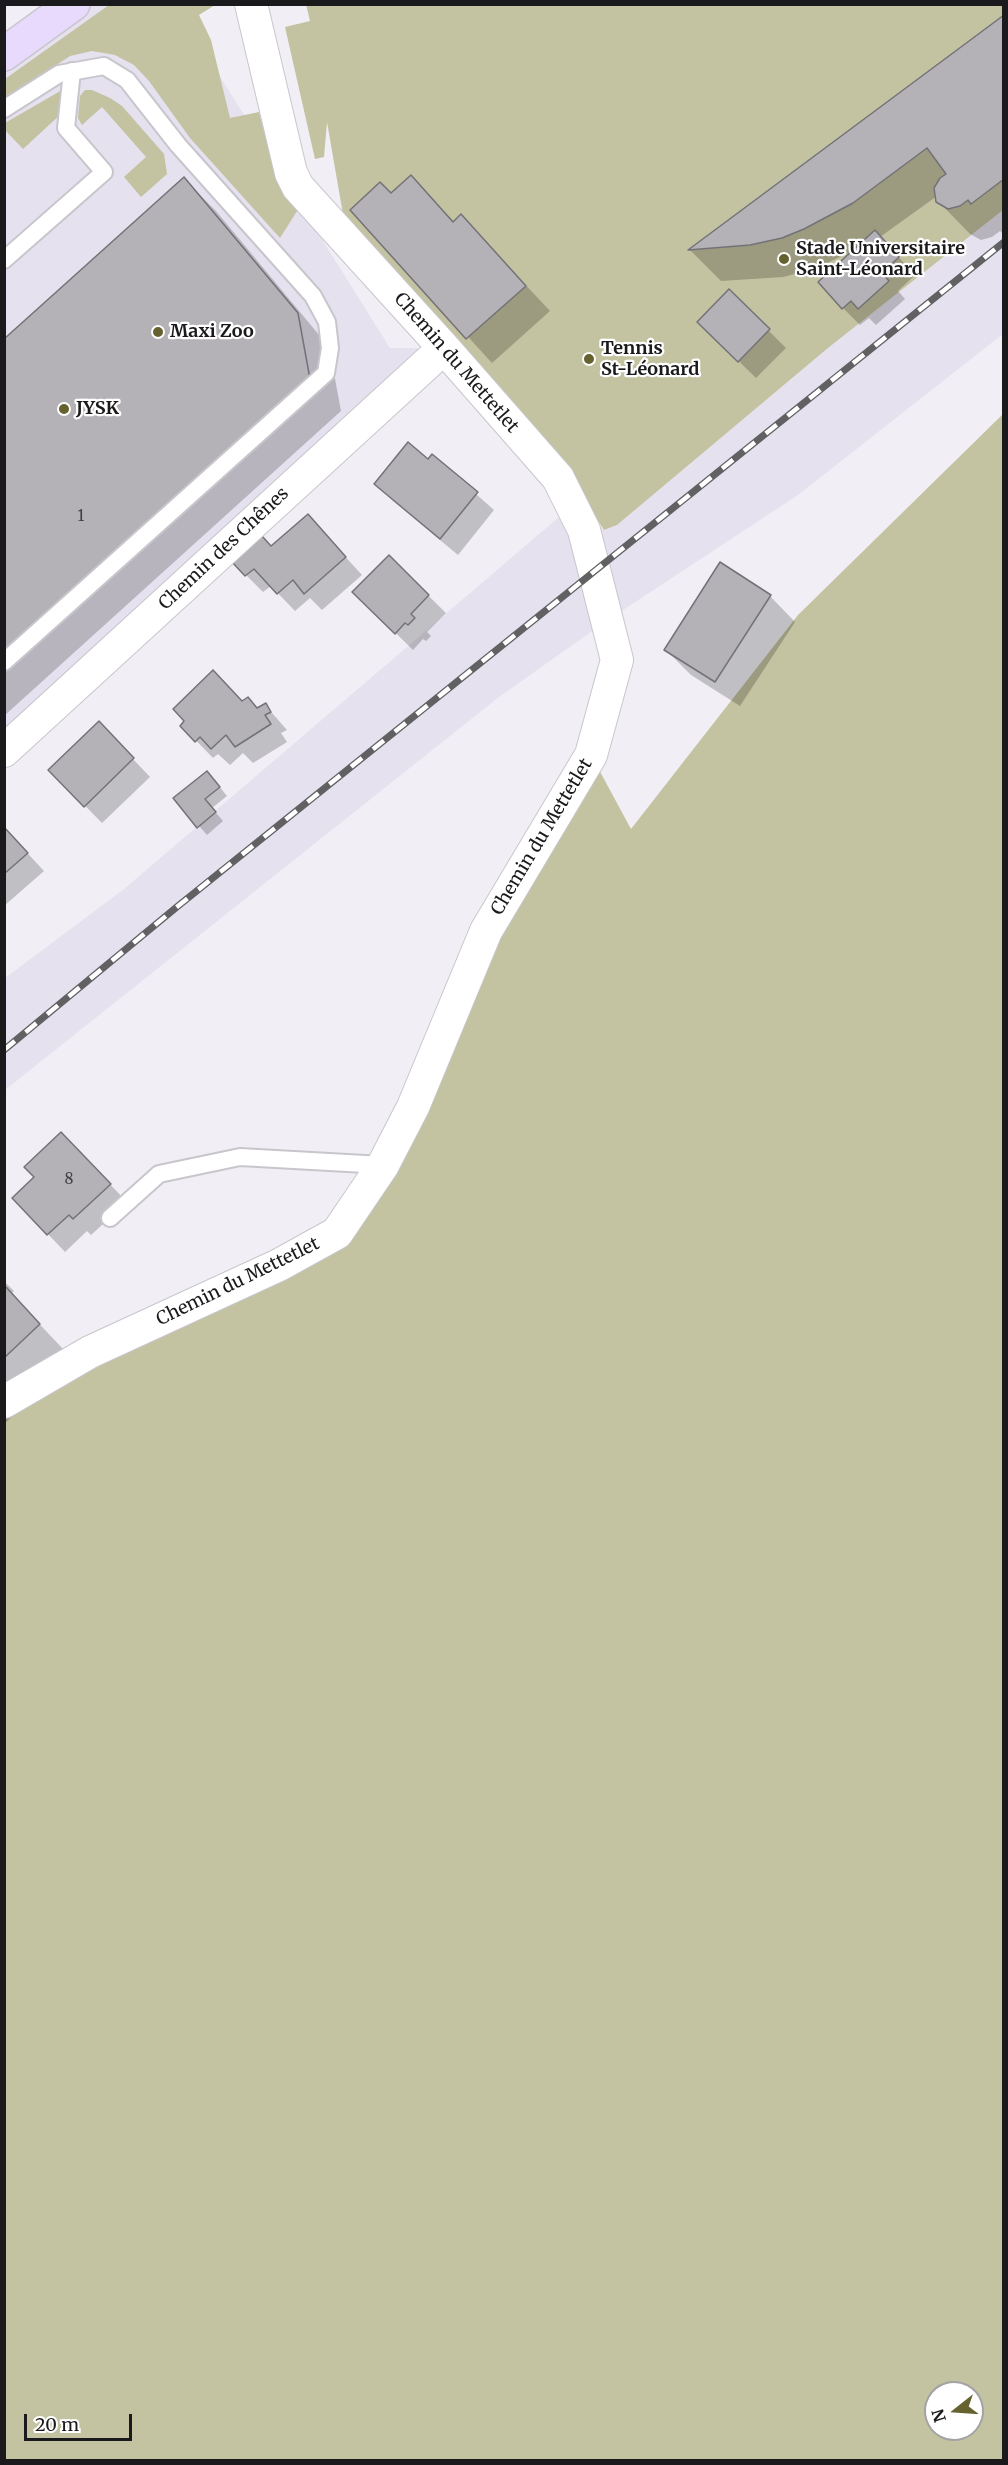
<!DOCTYPE html>
<meta charset="utf-8">
<style>
body{margin:0}
#map{position:relative;width:1008px;height:2465px;overflow:hidden;background:#f1eff5;font-family:Merriweather,serif}
canvas{display:block}
.frame{position:absolute;inset:0;border:6px solid #1a1a1c;pointer-events:none}
.north{position:absolute;left:924px;top:2381px;width:60px;height:60px;box-sizing:border-box;background:#fff;border:2px solid #a3a3a4;border-radius:50%;rotate:253deg;font-size:16px;font-weight:700;line-height:24px;text-align:center;color:#1a1a1c}
.north::after{content:'';display:block;margin:auto;width:21px;height:27px;background:#65622f;clip-path:polygon(50% 0,100% 100%,50% 72%,0 100%)}
.scale{position:absolute;left:24px;top:2414px;width:108px;height:27px;box-sizing:border-box;border:3px solid #1a1a1c;border-top:0;padding-left:8px;font-size:18px;line-height:21px;white-space:nowrap;color:#1a1a1c;-webkit-text-stroke:4px #fff;paint-order:stroke}
</style>
<div id="map">
<canvas width="1008" height="2465"></canvas>
<div class="frame"></div>
<div class="north">N</div>
<div class="scale">20 m</div>
</div>
<script>
const ctx = document.querySelector('canvas').getContext('2d');
ctx.lineJoin = 'round';
function fill(path, color) { ctx.fillStyle = color; ctx.fill(path, 'evenodd'); }
const poly = rows => new Path2D(rows.map(r => 'M' + r).join(''));
function stroke(path, color, width, dash) { ctx.strokeStyle = color; ctx.lineWidth = width; ctx.lineCap = dash ? 'butt' : 'round'; ctx.setLineDash(dash || []); ctx.stroke(path); }
function label(font, color, halo, rows, align = 'center') {
  ctx.font = font + ' Merriweather,serif'; ctx.lineWidth = 4.5; ctx.setLineDash([]); ctx.textBaseline = 'middle'; ctx.strokeStyle = halo; ctx.fillStyle = color; for (const [text, x, y, turn = 0] of rows) {
    ctx.save(); ctx.translate(x, y); ctx.rotate((+turn || 0) * Math.PI / 180); ctx.textAlign = isNaN(turn) ? turn : align; if (halo) ctx.strokeText(text, 0, 0); ctx.fillText(text, 0, 0); ctx.restore();
  }
}
fill(poly([
 [91,5,179,11,390,348,444,348,5,751,5,66],
 [1003,210,1003,334,798,495,608,620,499,697,5,1090,5,978,124,889,573,505,604,530,617,525,828,348]
]), '#e5e1ee');
fill(poly([
 [306,4,1003,5,1003,210,828,348,617,525,604,530,569,477,345,226,327,122,324,157,315,159,285,27,310,21],
 [109,5,215,5,199,15,211,40,230,118,259,112,273,166,282,188,299,208,280,238,190,138,149,81,134,65,115,55,92,51,70,56,5,99,5,79],
 [62,90,62,113,23,149,5,130,5,123],
 [85,90,92,90,110,98,122,106,164,154,167,174,141,197,124,177,146,157,102,107,82,125,78,118,80,96],
 [1003,414,1003,2460,5,2460,4,1402,337,1233,591,755,631,829,798,615],
 [936,2393,972,2393,972,2429,936,2429]
]), '#c3c2a1');
fill(poly([
 [1004,17,1004,234,1000,231,992,237,981,240,970,234,938,201,937,196,880,237,915,275,898,291,905,299,876,325,869,318,860,325,843,308,851,252,814,269,783,277,721,281,690,250],
 [411,177,454,222,461,216,550,311,492,363,352,210,391,195],
 [184,179,216,211,329,347,341,411,4,716,4,341],
 [729,291,786,348,756,378,699,322],
 [433,456,494,510,458,555,393,501,376,484,428,461],
 [308,516,362,575,322,610,310,598,295,611,271,586,263,592,246,575,272,547],
 [389,557,446,613,427,632,431,636,426,641,423,639,413,650,354,592],
 [770,596,795,622,740,706,691,675,666,650],
 [248,699,258,709,265,705,287,730,281,733,287,742,253,763,243,753,230,765,218,754,213,758,182,726],
 [116,741,150,777,102,823,50,770],
 [215,781,227,796,212,808,223,821,207,835,175,798],
 [4,828,44,871,4,906],
 [78,1151,127,1202,91,1235,87,1231,65,1252,14,1198],
 [4,1281,14,1291,11,1294,64,1350,34,1397,4,1424]
]), '#0003');
const building = poly([
 [1004,15,1004,179,971,204,968,200,960,206,948,209,936,202,934,188,940,178,946,174,927,148,853,203,804,229,782,238,750,245,688,250,1004,15],
 [411,175,453,222,461,214,526,286,466,339,350,210,380,182,391,193,411,175],
 [184,177,298,313,310,379,4,655,4,339,184,177],
 [875,230,899,257,882,273,889,281,858,309,851,301,842,309,818,282,875,230],
 [729,289,770,329,738,362,697,322,729,289],
 [408,442,428,459,432,454,478,492,440,539,374,484,408,442],
 [308,514,346,557,304,594,293,580,277,594,254,569,245,576,232,562,262,536,271,546,308,514],
 [389,555,429,595,411,614,415,618,408,625,405,623,395,634,352,592,389,555],
 [720,562,771,595,715,682,664,650,720,562],
 [213,670,242,701,248,697,257,708,266,703,271,712,265,715,271,724,235,747,226,735,211,749,200,737,195,742,180,726,184,721,173,709,213,670],
 [99,721,134,758,84,807,48,770,99,721],
 [207,771,220,787,205,799,216,812,197,828,173,798,207,771],
 [4,827,28,853,4,874,4,827],
 [61,1132,111,1184,73,1219,69,1215,47,1235,12,1198,34,1177,24,1167,61,1132],
 [6,1287,40,1324,4,1358,4,1288,6,1287]
]);
fill(building, '#b4b2b7');
stroke(building, '#737277', 1.5);
const lane = poly([
 [4,109,59,74,104,66,127,80,178,145,313,296,327,322,330,348,326,373,4,662],
 [4,260,104,172,66,128,72,71],
 [110,1218,159,1174,240,1157,383,1165]
]);
const street = poly([
 [4,751,444,348],
 [4,1402,90,1352,279,1265,337,1233,383,1165,413,1107,486,931,591,755,617,660,584,530,558,478,444,348,298,187,291,173,251,4]
]);
const secondary = poly([
 [4,54,73,4]
]);
stroke(lane, '#c8c6cc', 20);
stroke(street, '#c8c6cc', 34);
stroke(secondary, '#c8c6cc', 36);
stroke(lane, '#fff', 16);
stroke(street, '#fff', 32);
stroke(secondary, '#e7dafc', 33);
const rail = poly([
 [4,1050,178,906,1004,242]
]);
stroke(rail, '#616063', 7);
stroke(rail, '#fff', 4.5, [14]);
for (const [x, y, r, color] of [
 [784,259,6,"#65622f"],
 [158,332,6,"#65622f"],
 [589,359,6,"#65622f"],
 [64,409,6,"#65622f"]
]) { const dot = new Path2D(); dot.arc(x, y, r, 0, 2 * Math.PI); ctx.fillStyle = color; ctx.fill(dot); stroke(dot, '#fff', 2); }
label('15px', '#404043', null, [
 ["1",81,517],
 ["8",69,1180]
]);
label('bold 18px', '#1a1a1c', '#fff', [
 ["Stade Universitaire",796,249],
 ["Saint-Léonard",796,270],
 ["Maxi Zoo",170,332],
 ["Tennis",601,349],
 ["St-Léonard",601,370],
 ["JYSK",76,409]
], 'left');
label('18px', '#1a1a1c', '#fff', [
 ["Chemin du Mettetlet",456,363,49],
 ["Chemin des Chênes",224,549,-43],
 ["Chemin du Mettetlet",542,837,-59],
 ["Chemin du Mettetlet",238,1282,-26]
]);
</script>
